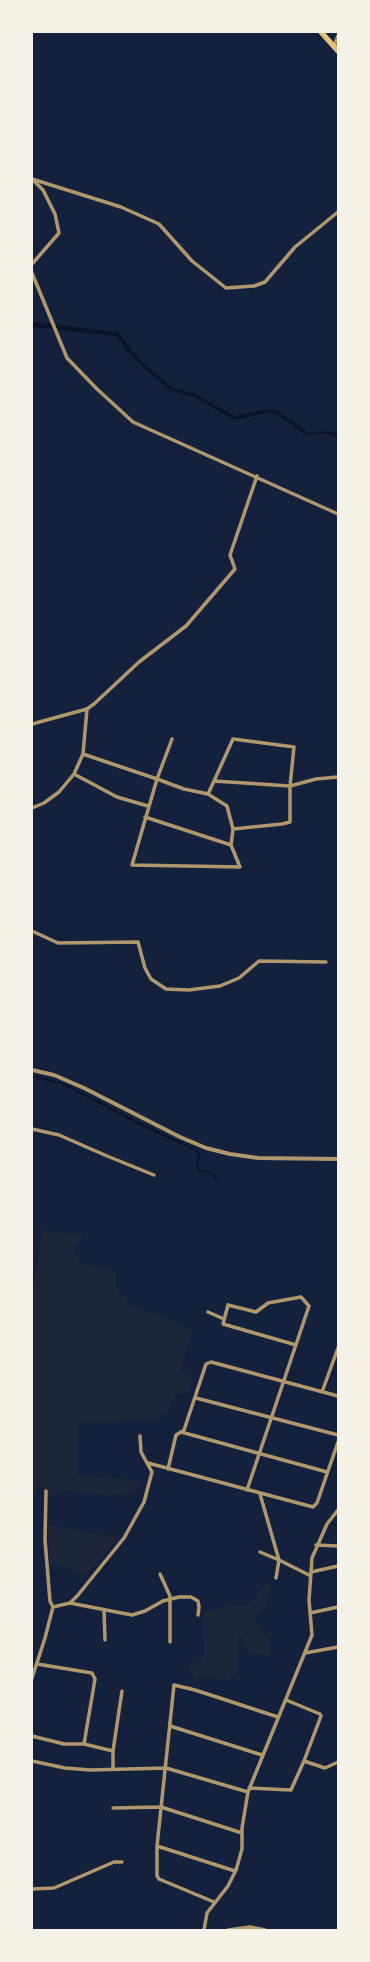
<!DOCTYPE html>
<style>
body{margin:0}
#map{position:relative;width:370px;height:1962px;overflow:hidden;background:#14213d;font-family:"Sofia Sans Condensed",sans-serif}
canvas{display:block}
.frame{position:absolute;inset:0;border:33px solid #f6f1e7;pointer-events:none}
</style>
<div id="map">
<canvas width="370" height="1962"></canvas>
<div class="frame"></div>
</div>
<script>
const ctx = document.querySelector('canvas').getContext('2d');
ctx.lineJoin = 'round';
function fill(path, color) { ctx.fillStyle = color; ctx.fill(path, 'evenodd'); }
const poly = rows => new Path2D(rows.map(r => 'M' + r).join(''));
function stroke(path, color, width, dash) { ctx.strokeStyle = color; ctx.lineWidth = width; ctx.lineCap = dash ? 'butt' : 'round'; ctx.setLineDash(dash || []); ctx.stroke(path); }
fill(poly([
 [43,1230,83,1236,73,1252,82,1263,116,1272,116,1287,132,1307,160,1315,192,1331,180,1372,192,1376,189,1393,177,1394,166,1413,152,1420,79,1422,77,1475,140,1480,137,1490,124,1495,106,1496,56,1490,54,1495,49,1495,39,1487,32,1492,32,1290],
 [48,1524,119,1538,86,1574,50,1562],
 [270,1584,270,1590,266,1607,254,1618,258,1625,270,1642,271,1656,249,1654,242,1635,237,1638,237,1671,229,1680,218,1680,211,1673,196,1680,193,1678,188,1666,202,1660,204,1656,203,1620,204,1613,229,1605,249,1605,258,1596,265,1585]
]), '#1d2539');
fill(poly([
 [32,322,118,332,140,360,172,388,196,394,235,416,269,409,278,411,309,433,328,431,338,434,338,437,328,434,305,435,281,417,272,412,234,420,194,397,171,391,147,371,126,350,116,336,32,327]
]), '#0b132b');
stroke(poly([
 [32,1076,61,1083,75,1090,142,1125,196,1150,199,1155,197,1166,199,1170,210,1173,219,1180]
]), '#0b132b', 2);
stroke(poly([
 [334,46,338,36],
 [32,179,121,207,159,224,192,261,226,288,254,286,265,282,295,247,338,212],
 [32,264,59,233,55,214,43,190,34,181],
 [32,273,67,358,97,389,133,422,338,514],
 [87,709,83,754,157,779,184,789,208,794,227,806,233,829,231,845,240,867,132,865,157,779,172,739],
 [32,724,87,709,94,704,139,662,186,626,235,569,230,555,257,476],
 [74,774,117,797,148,806],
 [214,781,233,739,294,747,290,786,290,822,282,824,233,829],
 [208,794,214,781,290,786,316,779,338,777],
 [32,808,44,803,59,792,74,774,83,754],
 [145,817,231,845],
 [32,931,58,943,138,942,145,968,151,979,166,989,189,990,220,986,239,978,259,961,326,962],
 [32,1129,59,1135,107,1156,154,1175],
 [208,1312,224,1319],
 [322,1392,338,1348],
 [196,1398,338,1435],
 [181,1432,327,1472],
 [148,1463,313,1507,317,1503,338,1442],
 [168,1469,176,1435,184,1430,206,1364,211,1362,338,1396],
 [247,1490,309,1306,301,1297,268,1303,256,1312,228,1305,223,1324,296,1345],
 [46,1491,45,1540,50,1601,53,1607],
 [260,1494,279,1560,309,1575],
 [316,1545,338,1546],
 [260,1552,279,1560,276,1578],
 [311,1572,338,1566],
 [160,1574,170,1596,170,1642],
 [70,1603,132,1615,145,1611,163,1601,179,1597,191,1597,198,1601,199,1607,198,1615],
 [104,1610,105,1640],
 [310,1613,338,1607],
 [305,1653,338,1647],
 [37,1664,92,1673,95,1679,84,1744],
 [32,1678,45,1638,53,1607,70,1603,78,1595,124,1538,144,1502,152,1472,141,1452,140,1436],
 [170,1726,262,1755],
 [32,1736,64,1744,84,1744,113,1751],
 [32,1761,65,1768,90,1770,166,1768,248,1792],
 [304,1761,325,1768,338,1762],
 [113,1769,113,1751,122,1691],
 [249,1788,291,1790,304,1761,321,1716,320,1714,286,1700],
 [113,1808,161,1807,242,1833],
 [157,1846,235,1871],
 [32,1889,54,1888,114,1862,122,1862],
 [214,1902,159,1879,157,1876,157,1846,174,1685,195,1690,278,1717],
 [204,1930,207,1913,228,1886,236,1870,242,1849,242,1828,248,1792,312,1635,309,1600,312,1558,327,1524,338,1510],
 [228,1930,250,1927,265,1930]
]), '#b1986c', 3.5);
stroke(poly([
 [32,1070,54,1075,84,1088,180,1137,206,1148,230,1154,258,1158,338,1159]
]), '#b1986c', 4);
stroke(poly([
 [321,32,338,51]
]), '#e5c07b', 5.5);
</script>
